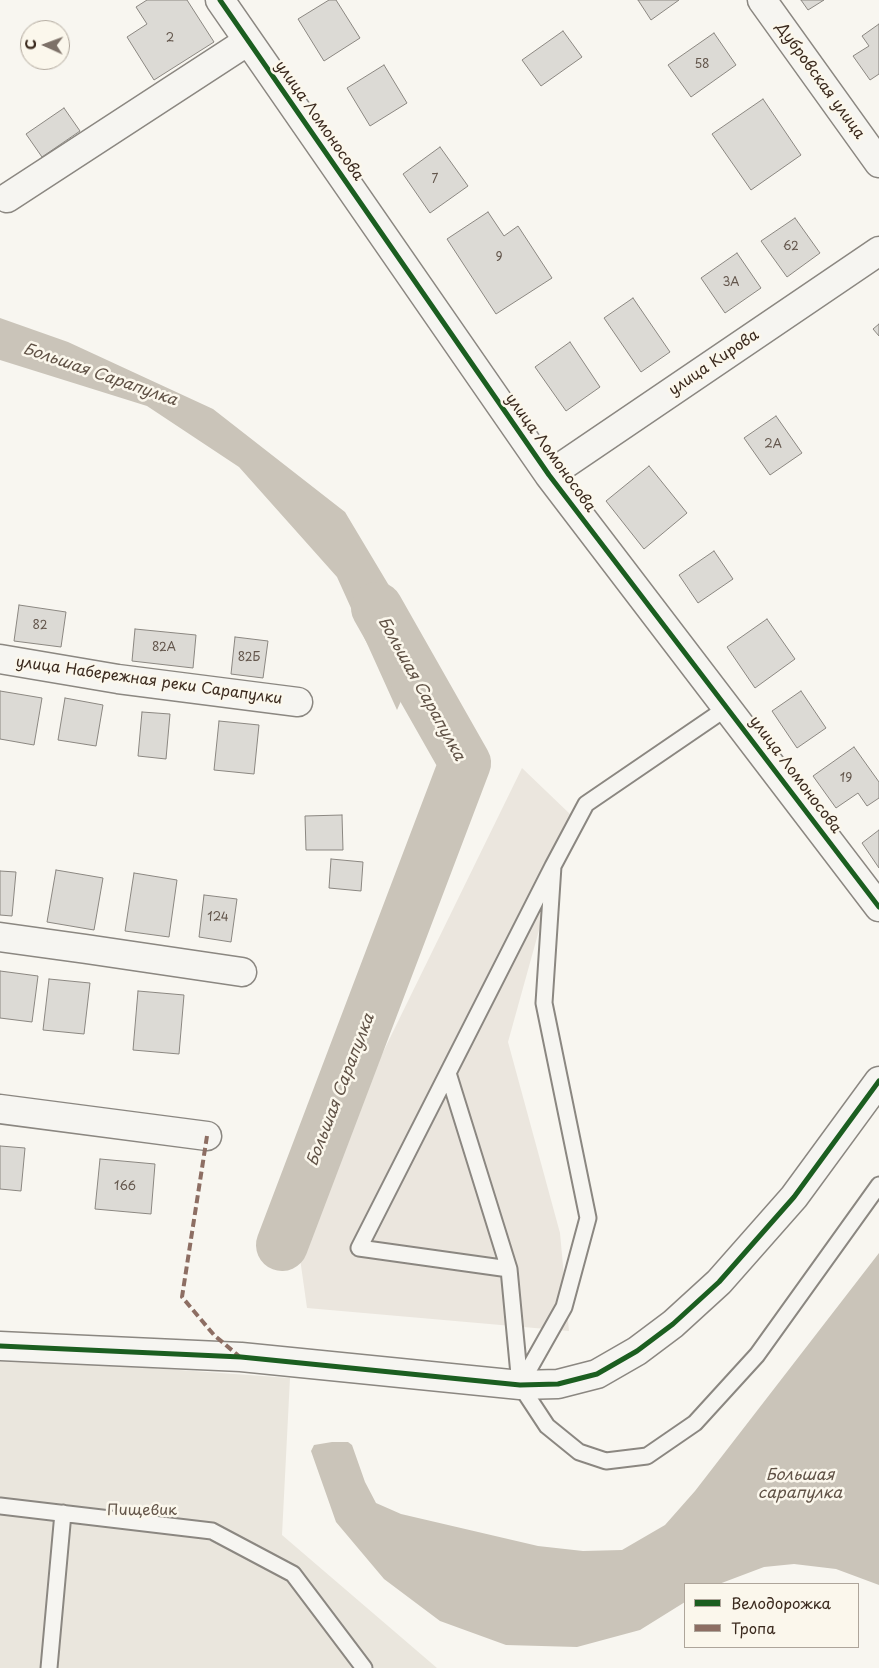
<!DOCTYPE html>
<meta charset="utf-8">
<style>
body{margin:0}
#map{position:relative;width:879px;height:1668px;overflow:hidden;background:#f8f6f0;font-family:"Playpen Sans",sans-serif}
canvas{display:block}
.legend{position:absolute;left:684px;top:1583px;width:175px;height:65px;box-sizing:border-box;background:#fbf7ec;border:1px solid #aea59a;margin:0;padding:6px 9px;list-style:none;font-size:15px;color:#3b2a1e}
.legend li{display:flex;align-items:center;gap:10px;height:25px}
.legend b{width:25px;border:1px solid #aea59a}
.north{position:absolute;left:20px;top:20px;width:50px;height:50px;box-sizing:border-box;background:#fbf7ec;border:1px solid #aea59a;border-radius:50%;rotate:272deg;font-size:14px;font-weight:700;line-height:20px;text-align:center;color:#3b2a1e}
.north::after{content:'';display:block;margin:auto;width:18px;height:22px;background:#7d7168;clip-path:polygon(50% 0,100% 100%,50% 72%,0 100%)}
</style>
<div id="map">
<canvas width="879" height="1668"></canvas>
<ul class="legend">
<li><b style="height:6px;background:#1b5e20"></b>Велодорожка</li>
<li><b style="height:6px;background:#8d6e63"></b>Тропа</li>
</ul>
<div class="north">С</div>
</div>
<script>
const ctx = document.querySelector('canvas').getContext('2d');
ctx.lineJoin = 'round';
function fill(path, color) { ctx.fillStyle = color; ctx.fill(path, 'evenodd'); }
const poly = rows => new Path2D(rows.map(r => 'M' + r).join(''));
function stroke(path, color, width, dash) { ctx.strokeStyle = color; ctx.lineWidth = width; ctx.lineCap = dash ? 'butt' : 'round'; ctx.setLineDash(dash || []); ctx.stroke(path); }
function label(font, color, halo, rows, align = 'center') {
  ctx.font = font + ' "Playpen Sans",sans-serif'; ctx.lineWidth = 5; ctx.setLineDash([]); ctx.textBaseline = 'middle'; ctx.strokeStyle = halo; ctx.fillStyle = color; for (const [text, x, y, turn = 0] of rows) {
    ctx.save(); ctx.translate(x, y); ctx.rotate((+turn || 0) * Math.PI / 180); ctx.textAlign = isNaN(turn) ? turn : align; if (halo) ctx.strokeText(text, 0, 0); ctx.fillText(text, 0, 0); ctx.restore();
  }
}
fill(poly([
 [522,768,571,815,508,1042,560,1233,569,1331,307,1308,296,1230]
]), '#ebe6de');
fill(poly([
 [0,1357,290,1378,282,1535,437,1668,0,1668]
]), '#eae6dd');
fill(poly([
 [0,318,68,342,213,409,345,512,403,609,413,674,397,710,337,577,239,467,147,406,0,360],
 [879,1253,879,1585,836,1569,794,1564,764,1567,719,1584,685,1584,685,1602,640,1630,577,1647,506,1645,440,1621,384,1579,336,1522,311,1451,314,1445,332,1442,348,1442,352,1445,365,1482,376,1503,401,1514,538,1546,583,1551,622,1550,665,1525,695,1491]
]), '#cac4b9');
stroke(poly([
 [282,1245,465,763,377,608]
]), '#cac4b9', 52);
const building = poly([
 [147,0,187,0,214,42,154,80,127,37,147,24,136,7,147,0],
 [329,0,336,0,360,38,324,61,298,19,329,0],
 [638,0,679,0,651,20,638,0],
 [801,0,824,0,808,10,801,0],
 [879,24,879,74,870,80,853,56,869,46,862,36,879,24],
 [563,31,582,57,541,86,522,60,563,31],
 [714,33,736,65,691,97,668,65,714,33],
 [384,65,407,103,370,126,347,88,384,65],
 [763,99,801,155,751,190,712,134,763,99],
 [64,108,80,131,42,157,26,134,64,108],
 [440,147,468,186,430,213,403,174,440,147],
 [488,212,504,236,518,226,552,278,496,314,447,239,488,212],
 [795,218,820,253,787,277,761,241,795,218],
 [737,253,761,288,725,313,701,278,737,253],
 [633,298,670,352,641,372,604,318,633,298],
 [879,324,879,336,873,329,879,324],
 [570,342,600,387,566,411,535,367,570,342],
 [776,416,802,453,770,475,744,438,776,416],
 [649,466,687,513,644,549,606,501,649,466],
 [714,551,733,579,698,603,679,575,714,551],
 [19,605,66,612,61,647,14,641,19,605],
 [767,619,795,659,755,688,727,647,767,619],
 [135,629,196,635,193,668,132,661,135,629],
 [235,637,268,641,263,678,231,674,235,637],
 [0,691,42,698,34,745,0,739,0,691],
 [801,691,826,728,797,748,772,711,801,691],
 [65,698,103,705,96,746,58,740,65,698],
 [142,712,170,714,166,759,138,756,142,712],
 [219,721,259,725,254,774,214,770,219,721],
 [854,747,879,782,879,798,867,806,858,793,836,808,813,776,854,747],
 [342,815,343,850,306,850,305,816,342,815],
 [879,830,879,868,862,843,879,830],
 [331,859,363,862,361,891,329,888,331,859],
 [56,870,103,878,94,930,47,922,56,870],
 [0,871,16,872,12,916,0,915,0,871],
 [134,873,177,880,169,937,125,931,134,873],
 [204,895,237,899,231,942,199,937,204,895],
 [0,971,38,976,32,1022,0,1018,0,971],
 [49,979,90,983,84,1034,43,1030,49,979],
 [138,991,184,995,179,1054,133,1050,138,991],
 [0,1146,25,1148,21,1191,0,1189,0,1146],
 [100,1159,155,1164,151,1214,95,1209,100,1159]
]);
fill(building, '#dcdad5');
stroke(building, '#8b8781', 1);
const service = poly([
 [553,866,359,1248,509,1269,520,1385,547,1426,579,1452,606,1461,647,1456,695,1423,757,1355,879,1185],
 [448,1073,509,1269],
 [520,1385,564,1307,588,1218,544,1003,553,866,586,804,728,707],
 [0,1506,212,1531,293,1574,364,1668],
 [49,1668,63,1513]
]);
const minor = poly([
 [220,0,549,475,879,907],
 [7,198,248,41],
 [549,475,879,251],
 [0,659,118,679,298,702],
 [0,937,86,949,242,972],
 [0,1109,207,1136],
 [0,1346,241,1357,520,1385,558,1384,597,1374,637,1351,673,1324,719,1282,794,1197,879,1081]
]);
const tertiary = poly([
 [762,0,879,163]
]);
stroke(service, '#8b8781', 19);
stroke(minor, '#8b8781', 31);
stroke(tertiary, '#8b8781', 31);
stroke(service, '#f6f5f1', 15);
stroke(minor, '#f6f5f1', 28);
stroke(tertiary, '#f6f5f1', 28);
stroke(poly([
 [207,1136,182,1297,214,1335,240,1357]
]), '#8d6e63', 4, [8, 4]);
stroke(poly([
 [220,0,549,475,879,907],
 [0,1346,241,1357,520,1385,558,1384,597,1374,637,1351,673,1324,719,1282,794,1197,879,1081]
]), '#1b5e20', 5);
label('12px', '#63564c', null, [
 ["2",170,39],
 ["58",702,65],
 ["7",435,180],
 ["62",791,247],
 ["9",499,258],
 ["3А",731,283],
 ["2А",773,445],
 ["82",40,626],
 ["82А",164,648],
 ["82Б",249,658],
 ["19",846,779],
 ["124",218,918],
 ["166",125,1187]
]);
label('15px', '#3b2a1e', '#fbf7ec', [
 ["Дубровская улица",820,81,54],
 ["улица Ломоносова",319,121,55],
 ["улица Кирова",714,363,-34],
 ["улица Ломоносова",550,453,54],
 ["улица Набережная реки Сарапулки",149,681,8],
 ["улица Ломоносова",795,775,53]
]);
label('15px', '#64564a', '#fbf7ec', [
 ["Пищевик",142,1511]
]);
label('italic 16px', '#605246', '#fbf7ec', [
 ["Большая Сарапулка",100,375,19],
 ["Большая Сарапулка",421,689,61],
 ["Большая Сарапулка",341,1090,-69],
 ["Большая",800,1476],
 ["сарапулка",800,1494]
]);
</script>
